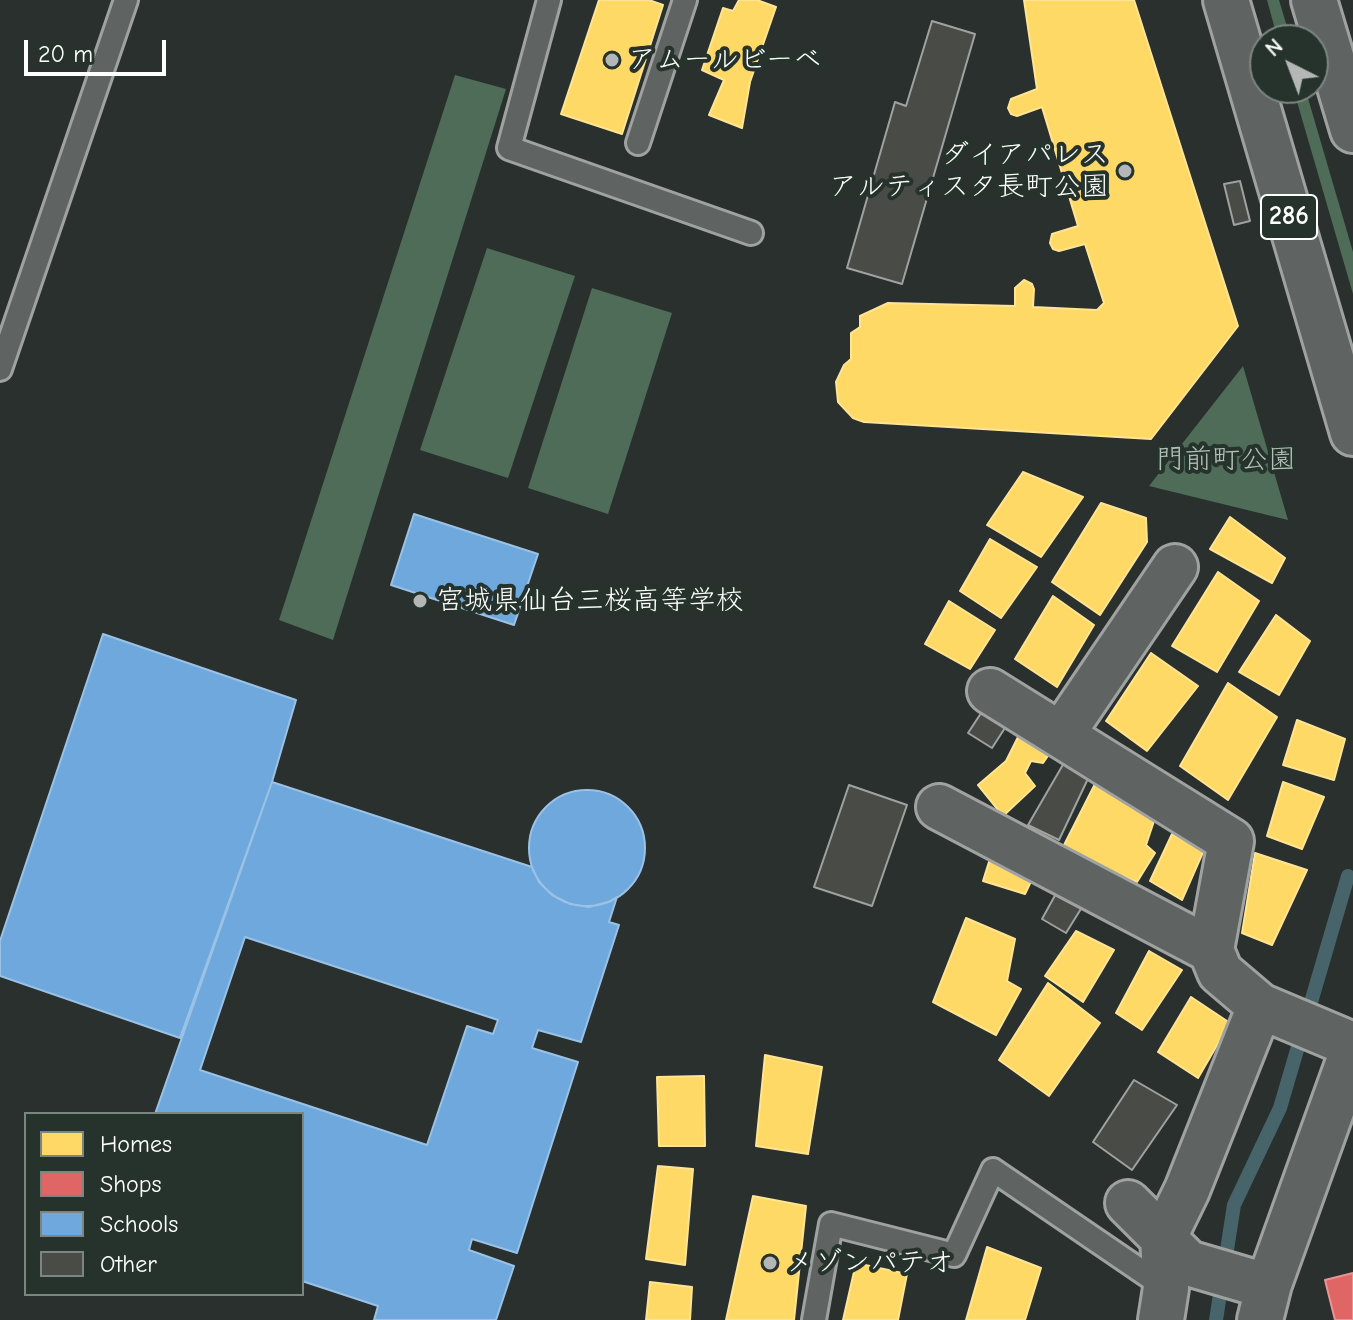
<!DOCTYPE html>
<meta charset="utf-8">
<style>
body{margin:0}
#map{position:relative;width:1353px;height:1320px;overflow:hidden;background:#29302d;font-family:"Comic Neue",sans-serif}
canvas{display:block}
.legend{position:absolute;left:24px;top:1112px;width:280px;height:184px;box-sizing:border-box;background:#26332d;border:2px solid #7d8581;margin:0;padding:10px 14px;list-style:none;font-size:24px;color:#fff}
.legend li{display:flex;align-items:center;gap:16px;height:40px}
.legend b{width:40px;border:2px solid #7d8581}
.north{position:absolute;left:1249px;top:24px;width:80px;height:80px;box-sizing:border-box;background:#26332d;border:2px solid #7d8581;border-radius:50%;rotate:318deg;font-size:22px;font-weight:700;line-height:32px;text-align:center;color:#fff}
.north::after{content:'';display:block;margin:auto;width:28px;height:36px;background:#b4b7b6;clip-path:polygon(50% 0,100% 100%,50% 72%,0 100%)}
.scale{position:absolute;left:24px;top:40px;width:142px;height:36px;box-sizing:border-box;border:4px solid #fff;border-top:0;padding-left:10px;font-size:24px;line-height:28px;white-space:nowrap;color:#fff;-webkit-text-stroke:6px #26332d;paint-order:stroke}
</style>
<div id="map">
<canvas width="1353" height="1320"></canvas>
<ul class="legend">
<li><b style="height:22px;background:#ffd966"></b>Homes</li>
<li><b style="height:22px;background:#e06666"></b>Shops</li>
<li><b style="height:22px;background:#6fa8dc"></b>Schools</li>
<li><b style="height:22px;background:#494b46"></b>Other</li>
</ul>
<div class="north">N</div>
<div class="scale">20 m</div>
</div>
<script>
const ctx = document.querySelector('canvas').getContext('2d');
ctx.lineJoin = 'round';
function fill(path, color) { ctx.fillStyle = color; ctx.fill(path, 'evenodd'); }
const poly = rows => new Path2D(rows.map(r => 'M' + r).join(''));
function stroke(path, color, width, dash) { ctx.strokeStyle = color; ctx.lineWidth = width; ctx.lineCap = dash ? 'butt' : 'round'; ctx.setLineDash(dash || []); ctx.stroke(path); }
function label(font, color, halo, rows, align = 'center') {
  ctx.font = font + ' "Comic Neue","Klee One",sans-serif'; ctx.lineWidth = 8; ctx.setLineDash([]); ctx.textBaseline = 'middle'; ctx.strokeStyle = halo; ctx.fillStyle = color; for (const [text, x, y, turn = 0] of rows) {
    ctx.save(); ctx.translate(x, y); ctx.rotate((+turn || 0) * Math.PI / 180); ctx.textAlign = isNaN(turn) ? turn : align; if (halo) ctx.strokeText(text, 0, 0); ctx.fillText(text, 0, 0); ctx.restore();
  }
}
fill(poly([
 [1267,0,1279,0,1291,40,1278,40],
 [455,75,506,89,333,640,279,620],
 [1293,88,1305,88,1353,252,1353,294],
 [487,248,575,276,508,478,420,450],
 [592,288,672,313,608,514,528,488],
 [1243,366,1288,520,1149,486]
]), '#4e6c58');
const homes = poly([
 [599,0,649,0,663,5,622,134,561,114,599,0],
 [739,0,757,0,776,7,750,82,742,128,709,115,724,80,702,70,723,8,733,11,739,0],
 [1024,0,1134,0,1238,326,1151,439,864,422,853,418,838,402,836,382,844,365,851,359,851,333,860,327,860,316,888,303,1015,306,1015,288,1024,280,1032,284,1034,289,1033,307,1097,310,1104,303,1085,244,1059,251,1053,249,1050,243,1052,234,1078,226,1042,107,1017,116,1011,114,1008,108,1011,99,1037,89,1024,0],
 [1023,472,1083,497,1041,557,987,525,1023,472],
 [1101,503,1146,518,1147,542,1100,615,1052,582,1101,503],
 [1230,517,1285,558,1272,583,1210,549,1230,517],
 [990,539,1037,567,1001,618,960,591,990,539],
 [1218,572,1259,601,1217,672,1172,646,1218,572],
 [1053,596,1094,625,1057,687,1015,659,1053,596],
 [949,601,995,630,970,669,925,644,949,601],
 [1276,615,1310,641,1279,695,1239,672,1276,615],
 [1151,653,1198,686,1147,751,1106,721,1151,653],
 [1228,683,1277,717,1228,800,1180,766,1228,683],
 [1297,720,1345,739,1334,780,1283,765,1297,720],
 [1022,729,1054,747,1043,763,1031,761,1025,773,1035,786,1003,816,978,785,1006,761,1022,729],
 [1098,778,1144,804,1154,821,1146,845,1155,853,1137,882,1061,851,1098,778],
 [1283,782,1324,797,1302,849,1267,836,1283,782],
 [1172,834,1204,850,1182,900,1150,881,1172,834],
 [993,849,1036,871,1025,894,983,881,993,849],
 [1255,853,1307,870,1272,945,1242,933,1255,853],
 [966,918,1015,939,1007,981,1021,989,996,1035,933,1002,966,918],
 [1076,931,1114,950,1083,1002,1045,976,1076,931],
 [1149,951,1182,970,1142,1030,1116,1013,1149,951],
 [1048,983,1100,1023,1049,1096,999,1060,1048,983],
 [1191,997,1230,1023,1198,1078,1158,1052,1191,997],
 [765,1055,822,1067,808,1154,756,1146,765,1055],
 [704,1076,705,1146,659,1146,657,1077,704,1076],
 [658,1166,693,1169,685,1265,646,1259,658,1166],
 [753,1196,806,1206,794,1320,726,1320,753,1196],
 [987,1247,1041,1268,1025,1320,966,1320,987,1247],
 [856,1263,907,1274,898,1320,843,1320,856,1263],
 [650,1282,692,1287,690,1320,646,1320,650,1282]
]);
fill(homes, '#ffd966');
stroke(homes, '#ffe494', 2);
const shops = poly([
 [1353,1273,1353,1320,1335,1320,1325,1280,1353,1273]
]);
fill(shops, '#e06666');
stroke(shops, '#e99494', 2);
const schools = poly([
 [414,514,538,554,514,625,391,585,414,514],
 [103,634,296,700,272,782,180,1038,0,976,0,941,103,634],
 [272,782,532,867,539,882,552,895,570,904,589,907,608,902,617,897,609,922,619,925,581,1042,538,1030,532,1048,578,1062,517,1253,472,1239,469,1250,514,1266,496,1320,374,1320,378,1306,302,1281,302,1114,155,1114,272,782],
 [245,937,498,1020,493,1034,467,1026,427,1145,200,1070,245,937],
 '529 848a58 58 0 1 1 116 0a58 58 0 1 1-116 0Z'
]);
fill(schools, '#6fa8dc');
stroke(schools, '#9ac2e6', 2);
stroke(poly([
 [1216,1320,1234,1205,1280,1108,1348,876]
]), '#46646a', 14);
const building = poly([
 [932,21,975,34,902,284,847,268,895,102,906,106,932,21],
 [1240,181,1250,221,1234,225,1224,184,1240,181],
 [989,701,1014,714,992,748,968,733,989,701],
 [1068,756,1094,766,1059,840,1028,825,1068,756],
 [849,785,907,805,872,906,814,887,849,785],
 [1063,881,1089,896,1066,933,1042,919,1063,881],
 [1134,1080,1177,1105,1132,1170,1093,1142,1134,1080]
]);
fill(building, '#494b46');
stroke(building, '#9fa2a0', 2);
const service = poly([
 [549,0,509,148,751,233],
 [638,143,685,0],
 [0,369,126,0],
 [814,1320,831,1224,954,1255,993,1170,1166,1288]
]);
const minor = poly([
 [990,691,1231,841,1211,950],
 [1061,735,1175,567],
 [939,807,1211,950,1220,972,1260,1006,1353,1045],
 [1128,1203,1188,1263,1256,1283,1269,1284],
 [1161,1320,1166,1288,1163,1239,1187,1190,1260,1006],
 [1260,1320,1269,1284,1353,1050]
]);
const trunk = poly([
 [1226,0,1353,433],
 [1314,0,1353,130]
]);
stroke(service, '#9fa2a0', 28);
stroke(minor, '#9fa2a0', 50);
stroke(trunk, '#9fa2a0', 50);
stroke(service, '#5f6362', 22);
stroke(minor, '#5f6362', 44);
stroke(trunk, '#5f6362', 44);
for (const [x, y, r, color] of [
 [612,60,8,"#b4b7b6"],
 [1125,171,8,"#b4b7b6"],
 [420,601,8,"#b4b7b6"],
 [770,1263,8,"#b4b7b6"]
]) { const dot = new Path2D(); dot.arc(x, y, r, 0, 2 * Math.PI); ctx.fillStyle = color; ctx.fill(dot); stroke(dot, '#26332d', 3); }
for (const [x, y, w] of [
 [1289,217,56]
]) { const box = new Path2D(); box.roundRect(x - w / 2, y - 22, w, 44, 6); ctx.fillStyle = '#26332d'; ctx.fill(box); stroke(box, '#fff', 2); }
label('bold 26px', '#fff', null, [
 ["286",1289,217]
]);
label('28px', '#fff', '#26332d', [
 ["アムールビーベ",628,60],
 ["ダイアパレス",1109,155,"right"],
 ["アルティスタ長町公園",1109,187,"right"],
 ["宮城県仙台三桜高等学校",436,601],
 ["メゾンパテオ",786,1263]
], 'left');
label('28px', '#b2c1b7', '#26332d', [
 ["門前町公園",1226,460]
]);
</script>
